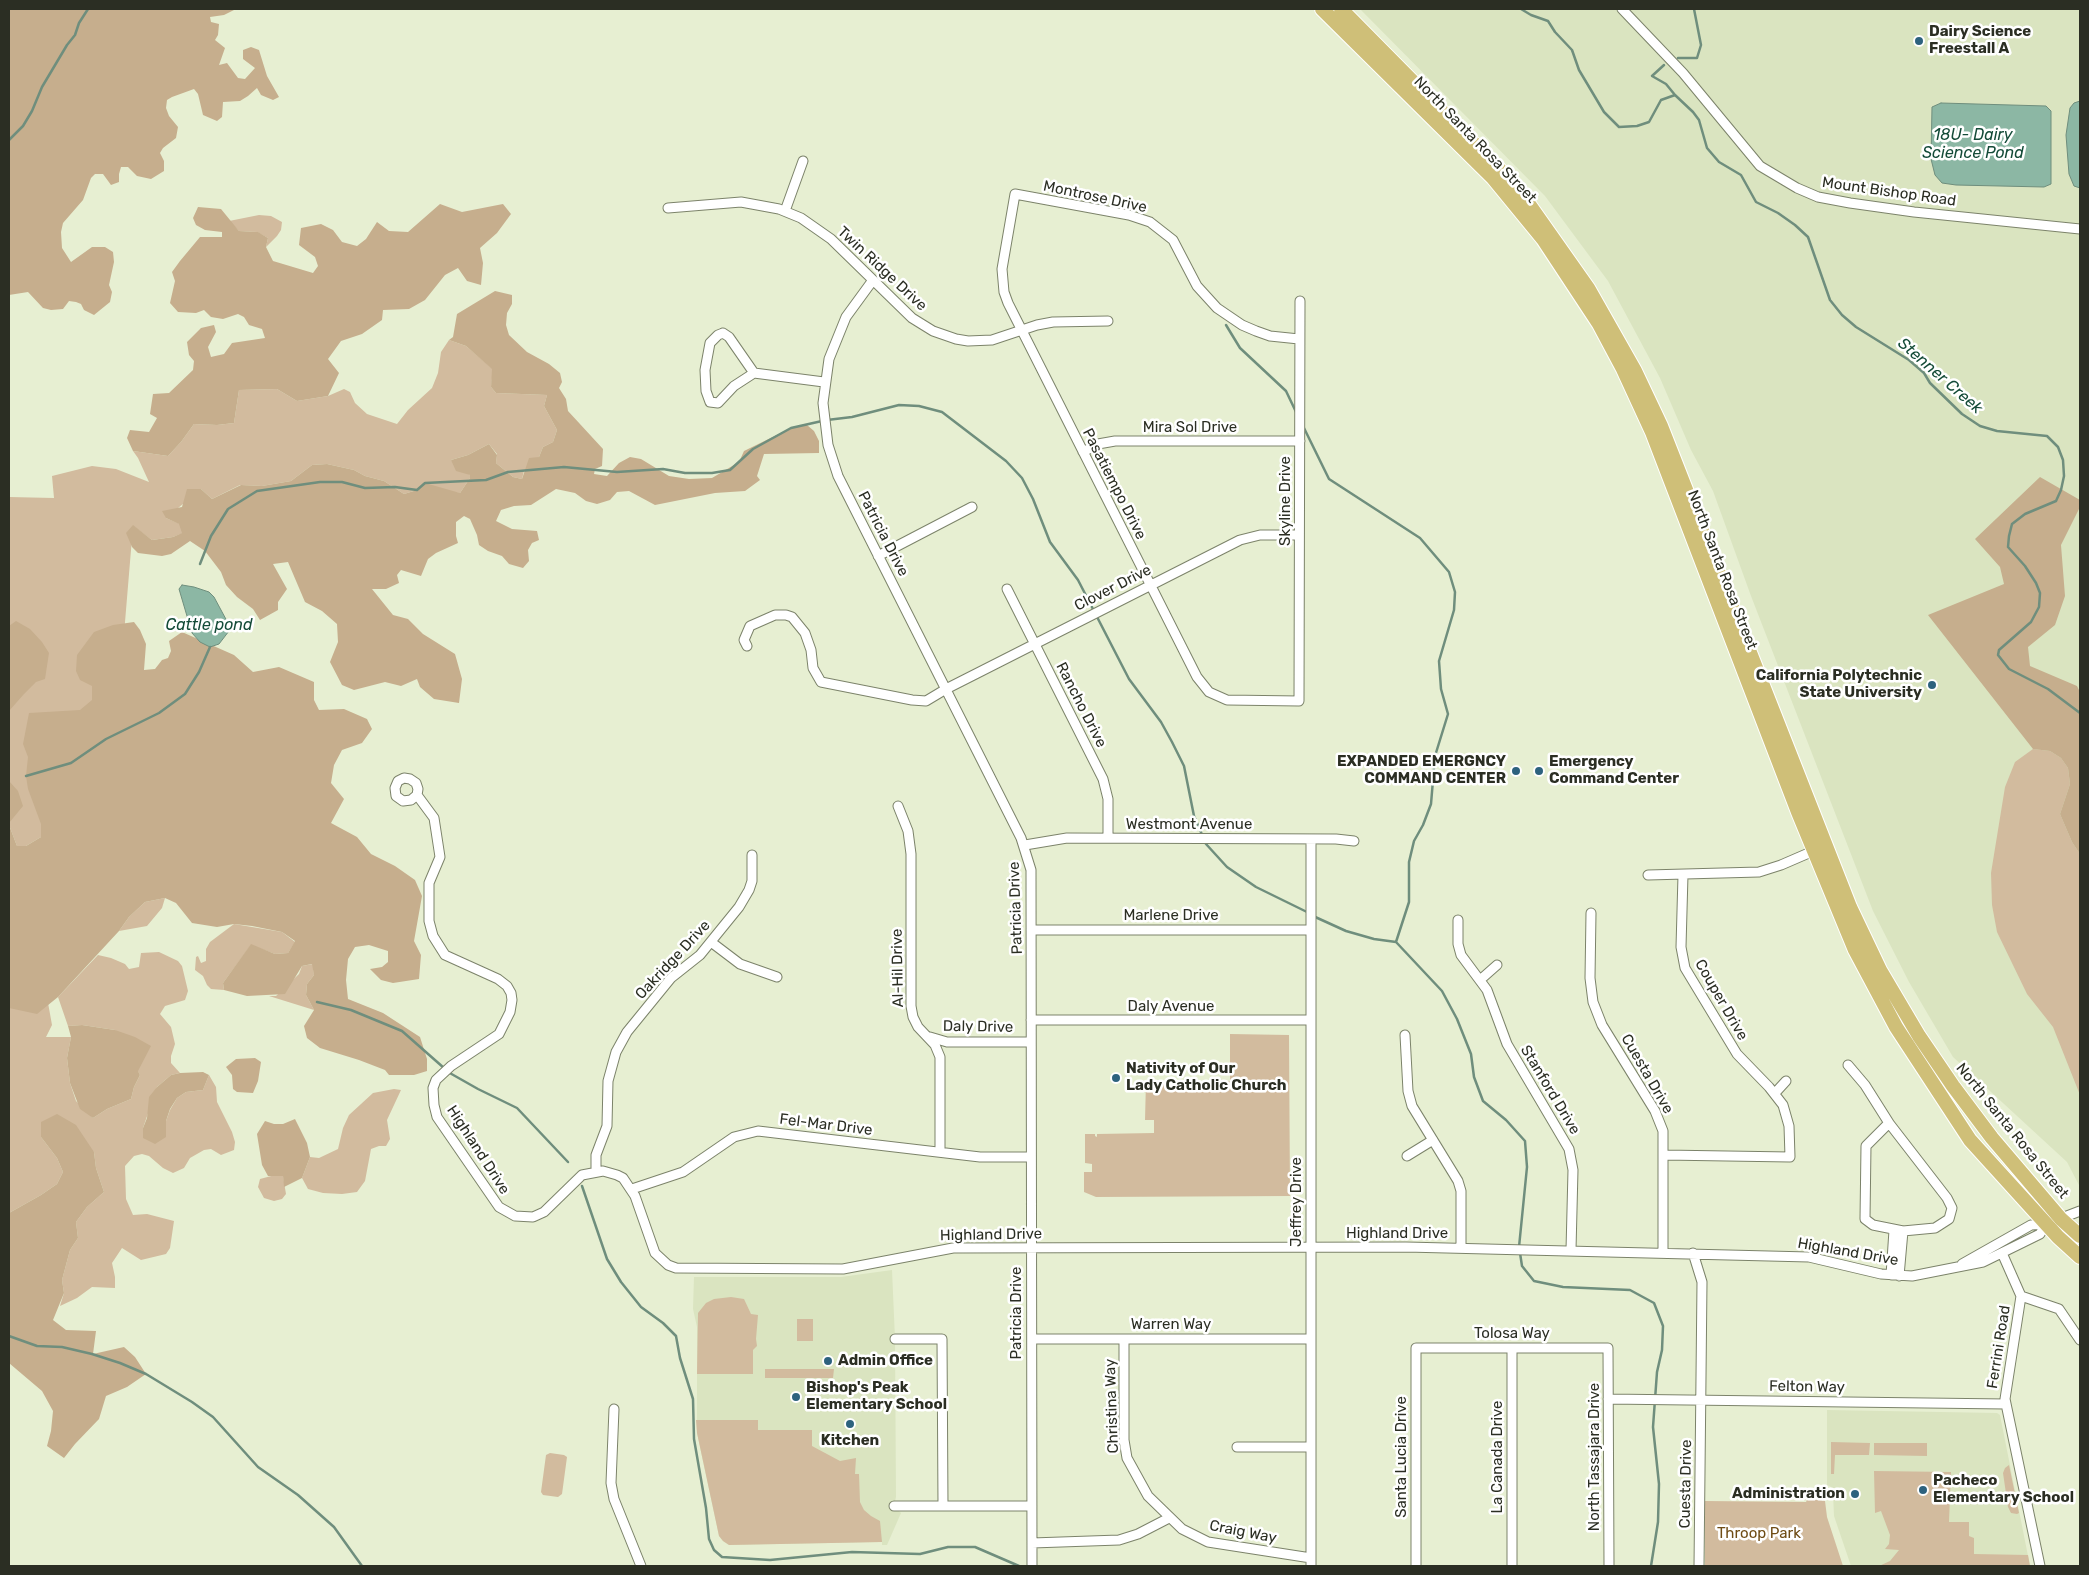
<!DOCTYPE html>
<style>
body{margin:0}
#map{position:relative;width:2089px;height:1575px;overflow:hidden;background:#e7efd2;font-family:Rubik,sans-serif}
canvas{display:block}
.frame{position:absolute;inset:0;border:10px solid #2b2e23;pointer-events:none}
</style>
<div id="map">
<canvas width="2089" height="1575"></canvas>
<div class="frame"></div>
</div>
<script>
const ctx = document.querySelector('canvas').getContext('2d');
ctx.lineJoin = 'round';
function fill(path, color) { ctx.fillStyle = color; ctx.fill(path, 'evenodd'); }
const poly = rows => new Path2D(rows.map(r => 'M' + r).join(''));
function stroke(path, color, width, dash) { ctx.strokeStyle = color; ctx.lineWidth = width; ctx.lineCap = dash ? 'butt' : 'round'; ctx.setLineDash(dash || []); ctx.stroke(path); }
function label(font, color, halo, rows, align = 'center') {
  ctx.font = font + ' Rubik,sans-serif'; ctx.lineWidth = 5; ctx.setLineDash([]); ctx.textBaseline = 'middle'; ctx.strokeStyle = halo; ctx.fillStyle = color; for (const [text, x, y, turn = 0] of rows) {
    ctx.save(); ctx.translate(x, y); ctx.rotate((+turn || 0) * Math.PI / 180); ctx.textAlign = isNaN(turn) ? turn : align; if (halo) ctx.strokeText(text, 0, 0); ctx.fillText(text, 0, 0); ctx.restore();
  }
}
fill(poly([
 [1360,9,2080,9,2080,1187,2067,1162,1953,1057,1909,982,1873,911,1751,596,1713,491,1691,450,1660,378,1608,281,1545,196],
 [892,1270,895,1339,896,1497,894,1506,901,1513,887,1545,882,1545,882,1542,729,1545,723,1541,719,1536,697,1433,697,1327,693,1309,694,1277,841,1277],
 [1827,1410,1997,1413,2000,1415,2030,1566,1851,1566,1834,1516,1833,1492,1831,1487,1827,1485]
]), '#dae4c0');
fill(poly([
 [259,215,271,216,282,222,281,230,277,236,266,247,268,238,257,232,239,231,229,221],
 [449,340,466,346,493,369,491,387,496,393,547,395,544,406,557,430,553,442,543,447,539,457,524,471,522,479,513,477,496,463,497,454,489,444,468,455,451,460,470,475,470,478,460,493,417,490,404,494,384,481,365,476,354,470,327,464,312,465,291,481,262,486,240,485,212,499,201,489,166,518,180,524,183,533,173,537,152,540,133,526,108,826,41,825,41,837,26,846,17,846,9,825,9,497,54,498,52,476,92,466,116,469,149,482,138,458,133,451,168,456,181,442,194,424,217,425,234,423,239,390,277,389,297,401,328,396,344,389,350,392,355,403,367,414,397,424,408,410,432,388,438,373,441,352],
 [2033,749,2050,751,2061,758,2068,768,2070,784,2060,814,2072,842,2080,854,2080,1095,2053,1027,2027,994,1997,932,1992,905,1991,873,2005,787,2015,762],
 [9,868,41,964,52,1025,46,1037,71,1037,67,1058,70,1083,76,1101,93,1118,107,1109,131,1099,134,1087,140,1075,115,1030,82,1025,68,1026,58,997,98,955,111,958,125,964,129,969,139,967,141,953,159,952,178,961,182,966,188,991,185,1000,165,1006,160,1014,171,1027,175,1044,171,1056,171,1063,180,1073,171,1075,157,1087,143,1128,166,1137,166,1121,170,1110,177,1098,186,1092,203,1090,209,1075,216,1087,217,1102,232,1132,235,1142,234,1150,221,1155,211,1149,204,1150,190,1158,184,1168,173,1173,163,1168,149,1156,142,1154,134,1156,125,1166,126,1199,133,1215,147,1214,174,1221,170,1248,166,1254,141,1260,122,1248,112,1263,115,1277,115,1288,92,1287,77,1298,60,1306,64,1293,62,1280,70,1250,78,1238,76,1222,87,1207,104,1192,96,1168,94,1152,41,1137,57,1158,63,1172,57,1184,41,1195,9,1213],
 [165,898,162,908,147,926,119,931,129,917,145,902],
 [234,924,282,932,295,942,288,953,275,954,251,945,223,983,224,990,211,989,207,985,203,976,195,970,196,957,198,956,201,963,206,961,206,949,210,942],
 [313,964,314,975,307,984,306,995,314,1010,269,996,276,996,299,974,302,966],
 [1230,1034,1289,1035,1290,1196,1096,1197,1084,1192,1084,1172,1092,1172,1092,1164,1085,1163,1085,1134,1095,1134,1095,1136,1097,1137,1097,1134,1154,1133,1154,1120,1145,1120,1146,1081,1230,1081],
 [394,1089,401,1090,387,1120,390,1139,386,1146,379,1146,371,1149,365,1181,357,1192,342,1194,323,1193,308,1189,302,1178,310,1157,319,1158,338,1149,343,1128,349,1115,373,1093],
 [275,1175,283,1176,286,1194,282,1199,274,1201,264,1198,258,1187,260,1179],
 [731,1297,744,1299,751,1314,758,1315,756,1339,757,1346,753,1350,753,1374,697,1374,698,1313,706,1303,714,1299],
 [797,1319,813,1319,813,1341,797,1341],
 [765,1369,834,1369,833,1378,765,1378],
 [696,1420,758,1420,758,1430,812,1430,812,1446,840,1461,856,1458,855,1474,859,1474,860,1502,864,1510,871,1516,880,1521,882,1542,729,1545,723,1541,719,1536,697,1433],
 [1831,1442,1870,1443,1869,1455,1835,1455,1834,1474,1831,1474],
 [1874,1443,1927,1443,1927,1456,1874,1455],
 [550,1453,564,1455,567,1457,562,1494,558,1497,543,1495,541,1492,546,1455],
 [2009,1465,2019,1513,2017,1514,2011,1513,2008,1507,2003,1473,2005,1468],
 [1874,1471,1951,1472,1949,1522,1969,1522,1969,1536,1974,1538,1974,1554,2028,1555,2030,1566,1879,1566,1890,1561,1899,1550,1885,1549,1889,1544,1890,1535,1881,1511,1875,1513],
 [1808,1498,1825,1501,1827,1517,1843,1566,1705,1566,1705,1501,1806,1502]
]), '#d2bb9e');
fill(poly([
 [9,9,236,9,224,15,210,17,211,22,219,24,218,35,215,40,225,48,219,65,227,63,238,78,245,79,255,68,243,59,243,50,251,47,259,50,267,76,279,97,273,100,261,95,257,88,248,96,240,101,223,102,222,117,217,121,203,115,198,94,194,89,172,97,167,100,166,108,169,116,178,127,176,138,163,148,160,153,164,161,164,171,151,179,137,176,128,167,121,167,119,174,119,182,111,185,103,174,95,174,91,178,83,200,63,223,61,232,62,248,71,262,92,247,105,247,113,252,114,262,109,285,112,292,110,302,94,315,84,310,81,304,76,302,69,301,63,309,51,310,43,308,28,292,9,295],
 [440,204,462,212,503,204,511,214,497,233,480,248,483,263,481,285,467,281,458,268,445,275,425,300,409,309,383,310,382,320,362,334,341,341,328,359,339,373,328,396,297,401,277,389,239,390,234,423,217,425,194,424,181,442,168,456,133,451,127,438,130,430,149,432,157,418,150,414,153,394,169,393,193,370,194,361,189,355,187,342,201,328,214,325,216,332,208,347,211,357,224,354,232,343,265,338,262,329,249,325,244,317,238,314,223,319,211,317,204,310,196,313,178,312,170,303,175,281,172,272,180,261,200,237,222,237,222,232,205,230,196,225,193,218,198,207,221,209,239,231,258,232,268,238,266,247,273,261,313,273,318,266,315,257,299,245,301,228,321,224,333,230,342,242,357,246,366,239,377,222,389,231,408,232],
 [495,291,512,295,512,304,507,313,506,325,509,335,527,352,549,364,560,373,562,382,559,388,566,399,568,411,603,449,602,466,595,469,594,474,607,476,619,463,630,457,641,459,669,476,689,479,712,478,739,462,744,451,791,428,807,425,814,431,819,441,819,453,764,454,757,476,760,480,745,491,715,493,655,505,629,491,617,492,610,500,597,504,586,501,575,493,556,489,531,505,514,506,501,510,496,521,512,529,537,531,539,540,532,543,528,550,529,561,523,568,509,564,502,556,488,551,479,545,477,535,470,519,464,516,456,522,456,536,458,543,436,553,428,559,421,576,401,570,397,575,399,583,386,589,372,589,393,615,408,619,423,634,455,654,462,679,459,703,434,699,420,687,417,679,401,686,385,682,354,690,342,685,330,662,338,642,337,624,322,611,305,602,288,562,273,564,287,589,278,602,278,610,260,620,253,609,237,597,226,585,221,572,205,551,190,541,171,554,162,556,138,553,132,547,126,533,133,525,152,540,173,537,182,533,179,524,166,518,162,511,182,507,187,489,201,489,212,499,241,485,262,486,291,481,312,465,327,464,354,470,365,476,384,481,404,494,417,490,425,483,460,493,470,478,470,475,456,471,451,460,468,455,489,444,497,455,496,463,513,477,522,479,529,458,539,457,543,447,553,442,557,430,544,406,547,395,496,393,491,387,492,369,466,346,449,340,453,337,457,314],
 [2040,477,2080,500,2080,507,2061,545,2065,596,2055,625,2028,647,2030,666,2077,686,2080,692,2080,854,2072,842,2060,814,2070,784,2068,768,2061,758,2050,751,2033,749,1928,615,2004,584,2000,567,1975,539],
 [16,621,30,629,42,642,49,653,45,679,36,682,24,694,9,711,9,626],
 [134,622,140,630,146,644,144,670,155,669,162,660,168,658,171,651,169,641,182,632,234,655,253,672,279,667,314,682,314,700,319,710,344,709,367,719,372,729,362,743,342,750,334,765,331,783,344,799,331,823,357,837,371,854,395,866,415,880,422,896,414,941,421,955,419,979,393,983,381,980,370,969,382,967,388,962,388,951,369,945,355,947,348,959,346,980,348,999,383,1013,420,1037,427,1059,427,1071,414,1075,389,1075,385,1070,359,1060,320,1048,307,1038,304,1026,314,1010,306,995,307,984,314,975,312,964,302,966,285,994,247,996,224,990,223,983,251,944,275,954,288,953,295,941,282,932,252,926,234,924,217,927,192,923,176,903,165,898,145,902,129,917,119,931,58,997,37,1014,9,1008,9,825,17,846,26,846,41,837,41,824,28,789,26,776,28,757,23,744,29,713,80,710,92,700,92,686,80,680,76,671,77,655,94,632,113,625],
 [9,781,18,791,23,806,9,823],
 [82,1025,115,1030,135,1037,151,1046,138,1071,140,1075,134,1087,131,1099,107,1109,93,1118,80,1109,70,1083,67,1058,71,1037,68,1026],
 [255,1058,261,1062,258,1081,253,1093,237,1092,233,1089,232,1075,226,1067,236,1059],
 [203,1072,209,1075,203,1090,186,1092,177,1098,170,1109,166,1121,166,1137,155,1144,143,1138,143,1128,147,1118,149,1097,157,1087,171,1075,180,1073],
 [57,1114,76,1125,94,1152,96,1168,104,1192,87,1207,76,1222,78,1238,70,1250,62,1280,64,1293,53,1320,66,1330,96,1331,93,1354,124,1347,135,1357,146,1374,127,1387,106,1396,99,1419,75,1444,64,1458,47,1446,51,1431,53,1411,42,1391,9,1363,9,1213,41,1195,57,1184,63,1172,57,1158,41,1137,41,1122],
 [295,1119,307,1143,310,1157,302,1178,284,1187,283,1176,268,1176,262,1165,257,1134,265,1121,274,1124,283,1124]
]), '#c6ae8d');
const water = poly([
 [2080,101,2080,188,2074,186,2069,174,2066,135,2070,108,2074,103,2080,101],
 [1941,103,2046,106,2051,111,2051,184,2044,187,1956,185,1942,183,1935,175,1931,159,1932,107,1941,103],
 [182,585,194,587,209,592,214,597,228,623,229,631,219,644,210,647,200,642,192,633,179,589,182,585]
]);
fill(water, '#8cb7a4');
stroke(water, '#6f8e7d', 1);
stroke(poly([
 [1521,9,1531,15,1548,21,1555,32,1572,50,1579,70,1604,112,1619,127,1637,126,1649,122,1661,100,1675,95],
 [1678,58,1697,58,1701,45,1694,9],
 [1664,65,1652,76,1666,84,1675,95,1693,112,1699,120,1707,148,1719,162,1741,175,1756,202,1778,213,1795,225,1808,237,1830,300,1842,315,1856,327,1909,360,1924,373,1930,383,1962,414,1980,426,1997,431,2047,436,2058,447,2063,460,2064,476,2061,490,2056,501,2025,514,2012,524,2009,536,2008,547,2025,566,2036,583,2040,593,2039,607,2031,622,1999,650,1998,655,2009,669,2048,689,2080,713],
 [9,140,23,126,32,111,42,87,67,45,75,35,79,23,88,9],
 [1226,325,1240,348,1286,391,1297,414],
 [827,420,852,417,899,405,919,406,942,412,1006,461,1022,478,1033,499,1050,542,1078,580,1129,679,1161,722,1172,742,1184,766,1194,816,1206,844,1227,867,1256,887,1309,913],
 [1303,426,1329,479,1420,538,1449,572,1455,592,1454,610,1439,661,1441,689,1448,714,1435,756,1431,804,1423,825,1414,841,1409,862,1409,902,1396,942],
 [200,564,211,536,228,509,257,491,320,482,342,482,365,488,395,487,417,490,425,483,486,480,508,472,564,467,617,472,663,469,685,473,712,473,730,470,753,449,791,428,822,421],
 [26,776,71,763,106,739,159,713,185,694,199,672,210,647],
 [1313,916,1346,931,1374,939,1396,942,1442,991,1457,1019,1471,1054,1474,1077,1483,1101,1506,1120,1525,1141,1527,1167,1519,1247],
 [317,1002,351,1010,402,1031,444,1068],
 [448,1072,478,1089,517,1108,568,1162],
 [582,1186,607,1259,621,1282,641,1307,663,1323,676,1336,680,1358,693,1399,694,1439,706,1508,709,1539,714,1550,722,1557,770,1560,852,1552,920,1554,948,1547,975,1547,1019,1566],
 [1520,1253,1522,1266,1534,1281,1563,1287,1630,1290,1654,1303,1663,1326,1662,1350,1657,1372,1653,1427,1659,1484,1658,1522,1651,1566],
 [9,1336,37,1346,62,1347,92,1354,120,1363,146,1374,192,1402,213,1417,258,1467,298,1495,334,1527,362,1566]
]), '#6f8e7d', 2.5);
const minor = poly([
 [1622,9,1683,73,1760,166,1797,188,1818,197,1850,203,1914,212,2080,229],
 [668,208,741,202,779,209,801,218,831,239,912,318,933,331,956,339,968,341,992,340,1037,325,1053,322,1108,321],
 [785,211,803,161],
 [873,280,846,317,829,359,823,403,828,445,838,476,1021,838,1031,870,1032,1566],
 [723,333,729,337,754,373,734,386,718,403,710,402,706,391,705,370,710,343,718,335,723,333],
 [1299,339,1270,336,1256,331,1242,325,1217,308,1197,286,1173,240,1150,222,1129,215,1015,194,1002,269,1004,292,1008,303,1197,677,1209,692,1227,700,1299,701,1300,301],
 [754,373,824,382],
 [1083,452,1098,444,1115,441,1300,441],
 [878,556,972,507],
 [1007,589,1103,779,1108,799,1108,838],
 [747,646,744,640,750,626,775,615,786,615,792,617,805,633,811,650,813,668,821,682,912,700,926,701,946,689,1240,540,1260,535,1299,535],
 [417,795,411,800,403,801,396,796,395,788,398,781,404,778,410,779,416,783,418,789,417,795,434,818,440,857,429,883,429,921,433,936,445,955,498,979,507,986,511,993,512,1000,510,1012,499,1034,451,1066,436,1080,433,1088,434,1105,437,1117,499,1207,515,1216,533,1217,544,1212,582,1175,603,1171,617,1175,623,1178,635,1196,655,1253,668,1265,676,1268,843,1269,953,1248,1406,1247,1809,1257,1881,1274,1912,1276,1983,1262,2040,1234,2046,1224],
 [898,806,908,831,911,854,911,1006,913,1017,918,1027,935,1045,940,1057,940,1152],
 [1025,845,1067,838,1336,839,1354,841],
 [1648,875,1759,872,1781,865,1818,849],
 [1591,913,1590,978,1593,1002,1602,1025,1655,1111,1663,1131,1663,1252],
 [1458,920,1458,944,1461,955,1487,990,1507,1044,1569,1149,1573,1170,1571,1250],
 [1031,930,1311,930],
 [711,942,740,964,777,977],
 [1480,980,1497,965],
 [1031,1020,1311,1020],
 [1405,1035,1408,1091,1412,1106,1458,1181,1461,1191,1461,1248],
 [930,1037,947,1042,1031,1042],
 [1848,1065,1865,1085,1889,1123],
 [1775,1093,1786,1081],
 [1889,1123,1947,1198,1952,1208,1949,1219,1935,1228,1903,1231,1873,1225,1865,1219,1866,1146,1889,1123],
 [1664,1155,1790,1157,1789,1126,1783,1105,1769,1087,1737,1054,1685,968,1681,947,1683,875],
 [1407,1156,1433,1140],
 [596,1172,596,1155,607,1126,608,1081,616,1052,627,1032,671,978,700,955,739,907,749,890,752,881,752,855],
 [632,1189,683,1172,734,1137,758,1131,980,1157,1031,1157],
 [1693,1253,1702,1282,1699,1566],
 [2002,1253,2021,1296,2005,1399,2040,1566],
 [1962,1264,2031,1225,2046,1224,2080,1211],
 [1891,1275,1894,1230],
 [1899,1276,1903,1231],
 [2021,1296,2059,1309,2080,1340],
 [895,1339,942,1339,943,1506],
 [1032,1339,1311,1339],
 [1124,1339,1124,1440,1127,1458,1148,1496,1182,1529,1208,1542,1311,1558],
 [1608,1399,2006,1404],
 [614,1409,611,1483,614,1499,641,1566],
 [1237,1447,1311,1447],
 [894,1506,1032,1506],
 [1032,1543,1119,1540,1138,1534,1169,1518],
 [1311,1566,1311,839],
 [1416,1566,1416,1348,1608,1348,1609,1566],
 [1512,1566,1512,1348]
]);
const highway = poly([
 [1322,9,1493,178,1543,239,1599,324,1623,369,1652,432,1798,812,1855,950,1896,1027,1970,1140,2058,1237,2080,1257],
 [1341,9,1500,170,1526,200,1588,288,1635,371,1661,426,1850,907,1880,970,1919,1036,1953,1086,1992,1138,2061,1219,2080,1236]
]);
stroke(minor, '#7c836a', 11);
stroke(highway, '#fff', 16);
stroke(minor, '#fff', 9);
stroke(highway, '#cfbf78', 14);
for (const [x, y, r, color] of [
 [1919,41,5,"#2d627e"],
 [1932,685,5,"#2d627e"],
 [1516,771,5,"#2d627e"],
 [1539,771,5,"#2d627e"],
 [1116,1078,5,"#2d627e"],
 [828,1361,5,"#2d627e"],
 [796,1397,5,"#2d627e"],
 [850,1424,5,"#2d627e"],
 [1923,1490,5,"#2d627e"],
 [1855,1494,5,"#2d627e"]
]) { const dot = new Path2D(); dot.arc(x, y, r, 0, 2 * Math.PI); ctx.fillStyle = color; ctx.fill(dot); stroke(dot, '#fff', 2); }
label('bold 15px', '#2b2e23', '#fff', [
 ["Dairy Science",1929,32],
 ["Freestall A",1929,49],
 ["California Polytechnic",1922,676,"right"],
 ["State University",1922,693,"right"],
 ["EXPANDED EMERGNCY",1506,762,"right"],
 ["COMMAND CENTER",1506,779,"right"],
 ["Emergency",1549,762],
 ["Command Center",1549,779],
 ["Nativity of Our",1126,1069],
 ["Lady Catholic Church",1126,1086],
 ["Admin Office",838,1361],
 ["Bishop's Peak",806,1388],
 ["Elementary School",806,1405],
 ["Kitchen",850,1441,"center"],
 ["Pacheco",1933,1481],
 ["Elementary School",1933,1498],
 ["Administration",1845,1494,"right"]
], 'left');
label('15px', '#2b2e23', '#fff', [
 ["North Santa Rosa Street",1475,140,46],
 ["Mount Bishop Road",1889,192,8],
 ["Montrose Drive",1095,197,12],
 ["Twin Ridge Drive",882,269,43],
 ["Mira Sol Drive",1190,428],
 ["Pasatiempo Drive",1114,484,63],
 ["Skyline Drive",1286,501,-90],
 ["Patricia Drive",883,534,63],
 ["North Santa Rosa Street",1722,570,69],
 ["Clover Drive",1113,588,-27],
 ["Rancho Drive",1081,705,63],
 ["Westmont Avenue",1189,825],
 ["Patricia Drive",1016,908,-92],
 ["Marlene Drive",1171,916],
 ["Oakridge Drive",673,960,-47],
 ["Al-Hil Drive",898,968,-91],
 ["Couper Drive",1721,1000,60],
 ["Daly Avenue",1171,1007],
 ["Daly Drive",978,1027,1],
 ["Cuesta Drive",1647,1074,60],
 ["Stanford Drive",1550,1090,59],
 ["Fel-Mar Drive",826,1125,7],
 ["North Santa Rosa Street",2012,1131,51],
 ["Highland Drive",478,1150,57],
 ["Jeffrey Drive",1297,1202,-90],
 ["Highland Drive",1397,1234],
 ["Highland Drive",991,1235,-1],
 ["Highland Drive",1848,1252,10],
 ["Patricia Drive",1017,1313,-90],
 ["Warren Way",1171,1325],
 ["Tolosa Way",1512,1334],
 ["Ferrini Road",1999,1347,-81],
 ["Felton Way",1807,1387,1],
 ["Christina Way",1112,1406,-92],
 ["Santa Lucia Drive",1402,1457,-90],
 ["La Canada Drive",1498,1457,-90],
 ["North Tassajara Drive",1595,1457,-90],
 ["Cuesta Drive",1686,1484,-89],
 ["Craig Way",1243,1532,11]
]);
label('15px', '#6f4c15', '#fff', [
 ["Throop Park",1759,1534]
]);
label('italic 16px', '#144b38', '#fff', [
 ["18U- Dairy",1973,135],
 ["Science Pond",1973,153],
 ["Stenner Creek",1940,376,41],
 ["Cattle pond",209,625]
]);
</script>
